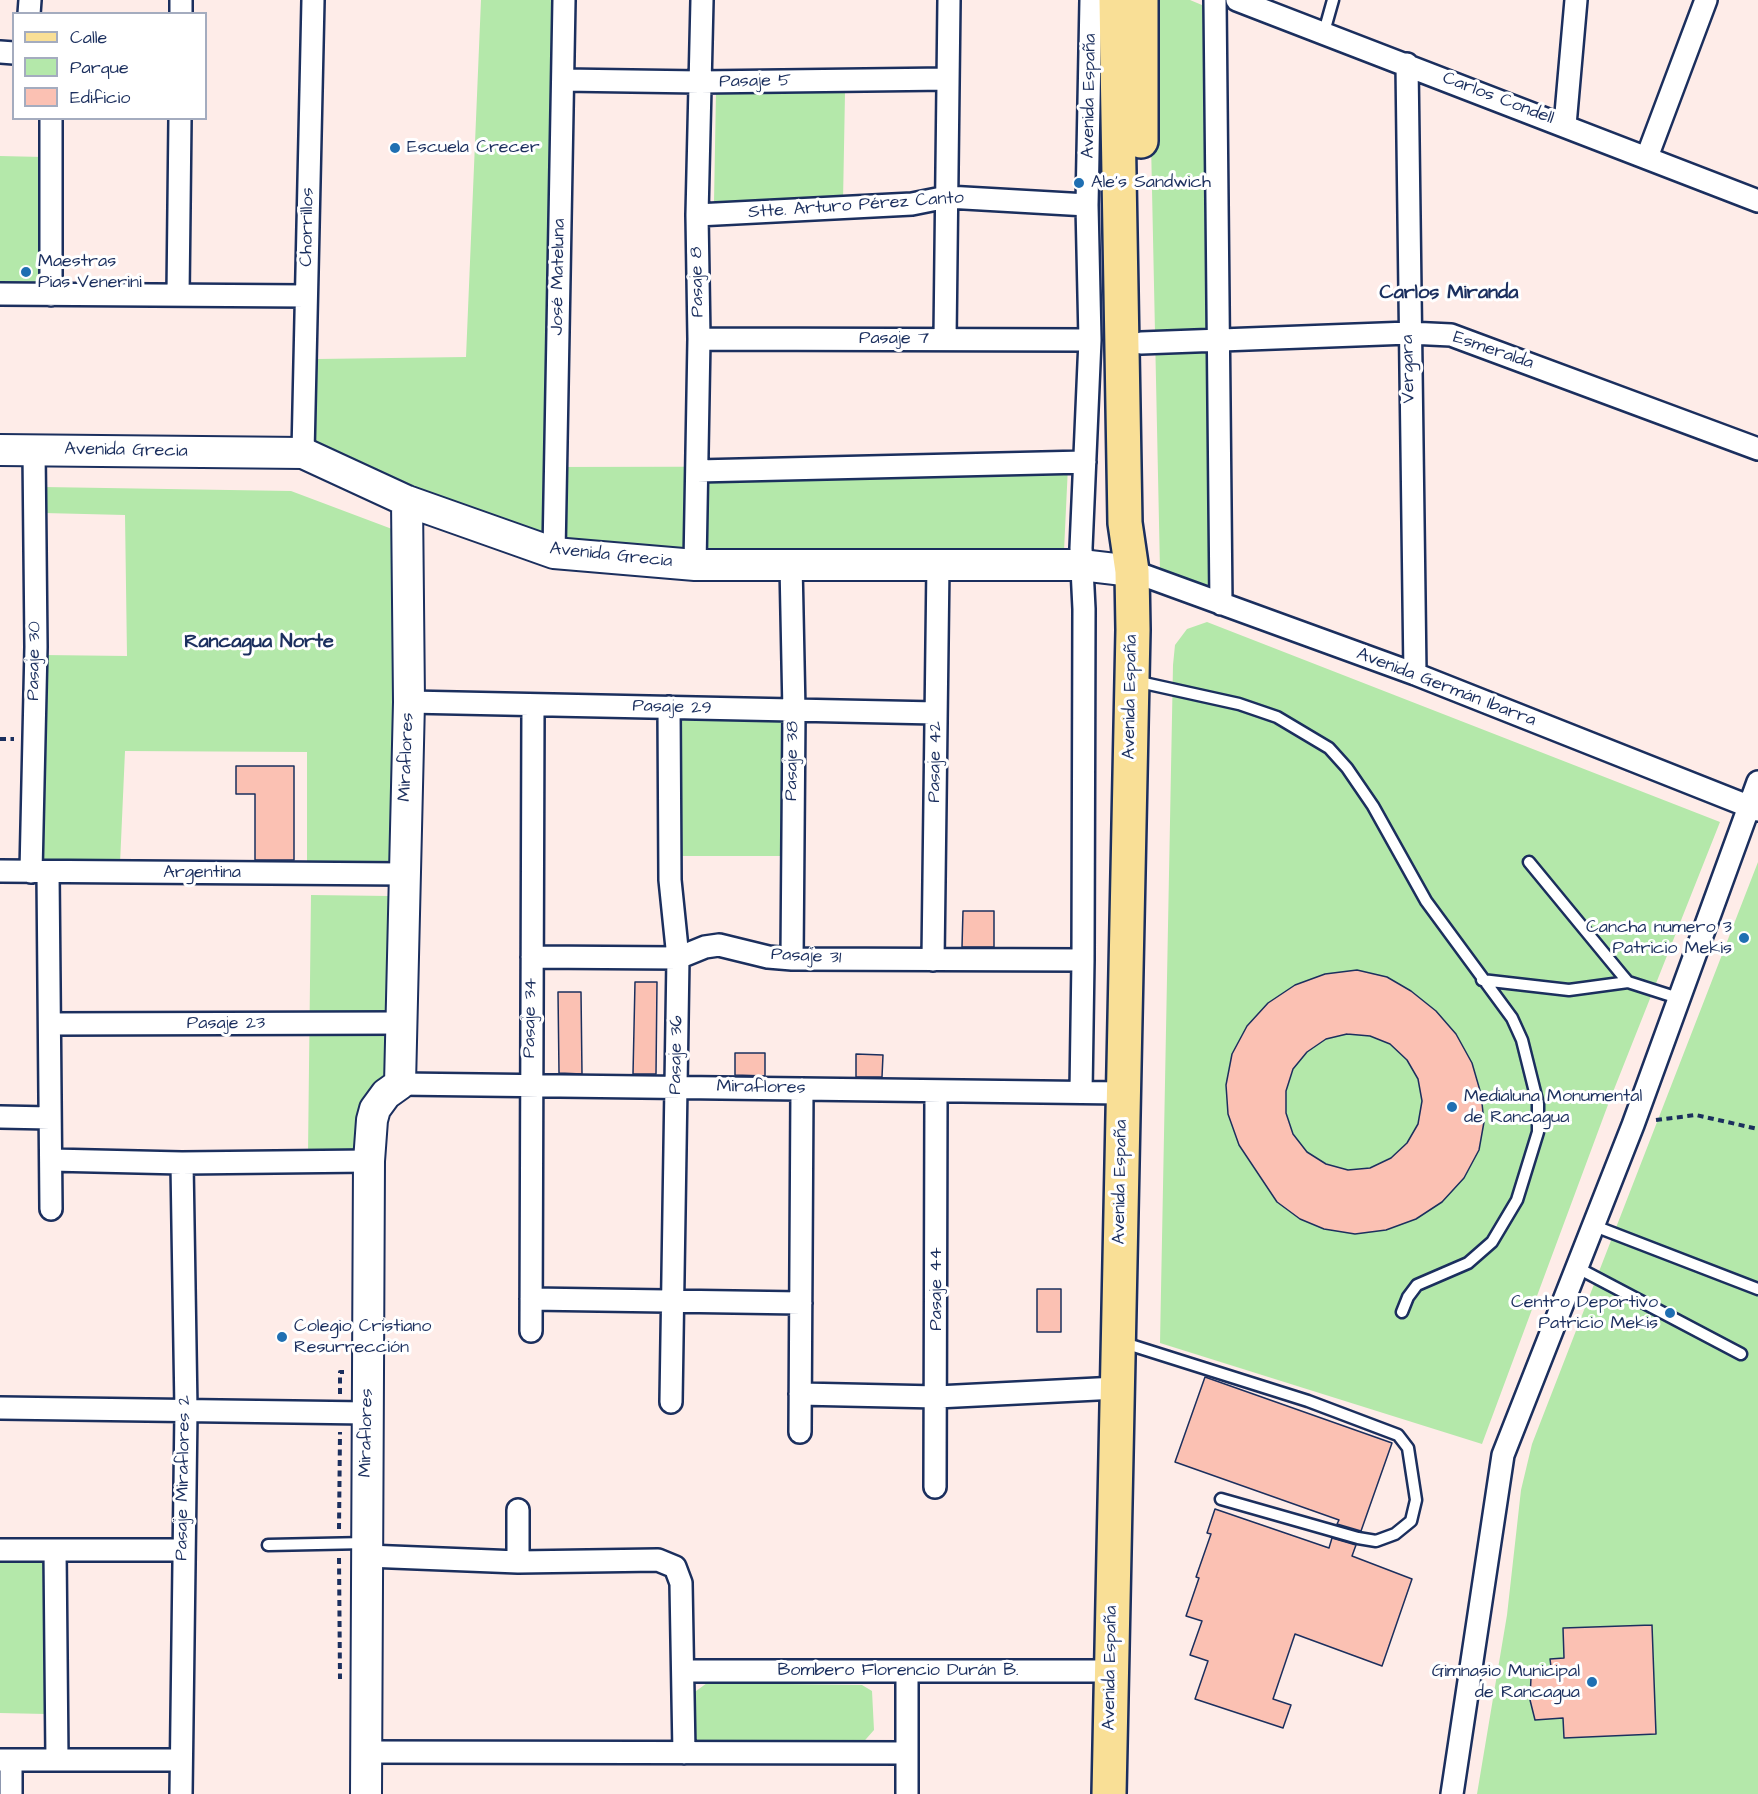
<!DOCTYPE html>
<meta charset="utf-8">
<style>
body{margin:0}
#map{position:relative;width:1758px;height:1794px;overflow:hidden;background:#feece8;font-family:"Architects Daughter",sans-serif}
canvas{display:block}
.legend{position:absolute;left:12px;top:12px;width:195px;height:108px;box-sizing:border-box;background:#fff;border:2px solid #a4acbf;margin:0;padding:8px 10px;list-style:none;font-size:18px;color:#1b2f5e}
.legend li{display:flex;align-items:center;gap:12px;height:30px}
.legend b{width:30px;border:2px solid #a4acbf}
</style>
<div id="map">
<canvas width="1758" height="1794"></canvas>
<ul class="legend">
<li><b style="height:8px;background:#f9df96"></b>Calle</li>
<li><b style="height:16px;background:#b4e8aa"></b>Parque</li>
<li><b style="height:16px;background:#fbc1b3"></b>Edificio</li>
</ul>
</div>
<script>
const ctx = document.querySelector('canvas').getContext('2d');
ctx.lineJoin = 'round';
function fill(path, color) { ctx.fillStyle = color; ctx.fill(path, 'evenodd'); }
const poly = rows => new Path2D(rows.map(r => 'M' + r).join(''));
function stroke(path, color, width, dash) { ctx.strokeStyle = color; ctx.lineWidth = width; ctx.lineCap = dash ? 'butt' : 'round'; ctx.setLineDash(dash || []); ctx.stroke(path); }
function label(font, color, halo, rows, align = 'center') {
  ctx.font = font + ' "Architects Daughter",sans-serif'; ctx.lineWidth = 6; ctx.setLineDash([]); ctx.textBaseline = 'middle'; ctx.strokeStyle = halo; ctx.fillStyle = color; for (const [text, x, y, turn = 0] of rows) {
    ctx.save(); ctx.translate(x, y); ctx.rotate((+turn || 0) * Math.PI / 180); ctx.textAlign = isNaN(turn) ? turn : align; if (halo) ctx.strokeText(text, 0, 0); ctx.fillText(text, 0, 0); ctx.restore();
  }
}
fill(poly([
 [481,0,553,0,548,467,1068,466,1064,551,681,556,559,547,311,450,317,359,466,357],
 [1148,0,1190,0,1221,13,1226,599,1160,570],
 [716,92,845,93,843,202,714,202],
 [0,156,43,157,40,290,0,289],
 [44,487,291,491,400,532,396,866,307,866,307,752,125,751,120,864,39,864,44,655,127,656,125,515,44,513],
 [1207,622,1720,822,1609,1102,1482,1444,1160,1343,1173,665,1175,645,1187,629],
 [671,714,788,716,786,856,671,856],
 [1758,862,1758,1794,1477,1794,1507,1615,1521,1490,1532,1444],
 [311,895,389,896,387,1075,361,1154,308,1153],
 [0,1560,45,1560,46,1714,0,1713],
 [707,1683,862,1685,872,1691,874,1730,859,1747,698,1743,692,1738,692,1694]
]), '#b4e8aa');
const building = poly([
 [236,766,294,766,294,860,255,860,255,794,236,794,236,766],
 [963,911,994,911,994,947,962,947,963,911],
 [1357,970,1387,977,1411,991,1436,1011,1456,1034,1472,1063,1481,1094,1484,1122,1479,1150,1464,1178,1442,1202,1416,1219,1386,1230,1355,1234,1324,1229,1300,1219,1277,1202,1239,1145,1228,1114,1226,1085,1232,1054,1247,1026,1268,1003,1295,985,1325,974,1357,970],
 [1347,1034,1370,1036,1390,1044,1407,1060,1418,1079,1422,1101,1418,1124,1407,1143,1391,1158,1370,1168,1348,1170,1326,1164,1307,1152,1293,1134,1286,1113,1286,1091,1293,1069,1307,1052,1326,1039,1347,1034],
 [635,982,657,982,656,1074,633,1074,635,982],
 [558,992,581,992,582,1074,559,1073,558,992],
 [735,1053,765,1053,765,1076,735,1075,735,1053],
 [856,1054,883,1055,882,1077,856,1077,856,1054],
 [1037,1289,1061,1289,1061,1332,1037,1332,1037,1289],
 [1205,1377,1392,1443,1361,1531,1337,1524,1339,1520,1175,1462,1205,1377],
 [1215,1509,1329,1548,1332,1538,1356,1545,1352,1556,1412,1579,1382,1666,1295,1634,1273,1699,1291,1705,1283,1728,1195,1699,1208,1661,1190,1655,1202,1621,1186,1616,1199,1578,1196,1577,1211,1534,1207,1533,1215,1509],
 [1652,1625,1656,1734,1564,1738,1563,1718,1535,1720,1530,1700,1531,1677,1533,1670,1551,1667,1550,1659,1564,1658,1563,1628,1652,1625]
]);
fill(building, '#fbc1b3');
stroke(building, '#1b2f5e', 1.5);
const lane = poly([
 [1324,32,1333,0],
 [1135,681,1239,704,1277,717,1329,748,1347,768,1373,806,1426,901,1512,1018,1522,1040,1538,1104,1538,1132,1517,1200,1492,1242,1468,1263,1417,1285,1408,1297,1402,1312],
 [1529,862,1622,975,1628,982,1678,998],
 [1482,980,1569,990,1628,982],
 [1592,1225,1758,1289],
 [1576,1267,1741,1354],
 [1121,1342,1308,1401,1398,1435,1408,1448,1416,1500,1411,1521,1395,1534,1376,1541,1358,1538,1221,1499],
 [268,1545,366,1543]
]);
const street = poly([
 [1215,0,1221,604],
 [1237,0,1758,201],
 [29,14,30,0],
 [181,14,181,0],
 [0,52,14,53],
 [1407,64,1415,674],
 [563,80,700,82,948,79],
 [1565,125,1576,0],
 [1647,157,1706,0],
 [697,215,912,204,947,197,1087,205],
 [0,294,306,296],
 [51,295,51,118],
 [178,295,180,118],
 [699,339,1090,340],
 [945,339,949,0],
 [1141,343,1409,333,1451,335,1758,449],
 [303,453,313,0],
 [697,471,1085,462],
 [554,553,564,0],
 [791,564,794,712,792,959],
 [695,565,699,339,697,215,702,0],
 [1132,571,1415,674,1758,810],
 [409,702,936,713],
 [669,707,670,880,678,958,671,1402],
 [0,871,404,874],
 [31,872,36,647,34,450],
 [48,872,51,1209],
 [532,957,678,958,705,947,719,945,768,957,792,959,1083,960],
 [933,960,938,564],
 [50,1024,401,1023],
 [400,1084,1122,1093],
 [1081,1092,1083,960,1084,609,1081,548,1090,340,1087,205,1091,0],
 [0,1117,50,1118],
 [51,1160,182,1163,369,1161],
 [531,1299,801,1303],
 [531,1331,533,705],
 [800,1394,937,1397,1117,1388],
 [0,1408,367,1413],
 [800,1432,802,1089],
 [935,1487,936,1091],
 [0,1550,183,1550],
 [55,1550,57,1760],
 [367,1556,518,1562,658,1560,675,1567,681,1583,684,1753],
 [518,1562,518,1510],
 [684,1671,1111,1671],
 [366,1752,907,1753],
 [0,1760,180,1760],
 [11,1794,11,1760],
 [181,1794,186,1410,182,1163],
 [907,1794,907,1671],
 [1452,1794,1503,1455,1633,1125,1758,782]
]);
const secondary = poly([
 [0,450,303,453,407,501,554,553,695,565,1081,565,1132,571],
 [366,1794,369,1161,372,1120,375,1109,386,1094,400,1084,409,702,407,501]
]);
const primary = poly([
 [1141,0,1141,141],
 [1109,1794,1133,630,1132,571,1125,523,1116,0]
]);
stroke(lane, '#1b2f5e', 15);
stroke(street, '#1b2f5e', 26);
stroke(secondary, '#1b2f5e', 34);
stroke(primary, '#1b2f5e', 38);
stroke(poly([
 [0,739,14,739],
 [1656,1120,1696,1115,1758,1129],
 [340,1394,340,1372,344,1372],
 [339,1529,340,1432],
 [339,1558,340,1679]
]), '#1b2f5e', 4, [6, 4.5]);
stroke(lane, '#fff', 10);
stroke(street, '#fff', 21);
stroke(secondary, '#fff', 30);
stroke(primary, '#f9df96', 33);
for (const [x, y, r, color] of [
 [395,148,6,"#1f6fb2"],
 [1079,183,6,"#1f6fb2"],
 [26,272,6,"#1f6fb2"],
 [1744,938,6,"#1f6fb2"],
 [1452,1107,6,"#1f6fb2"],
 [1670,1313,6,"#1f6fb2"],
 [282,1337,6,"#1f6fb2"],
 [1592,1682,6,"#1f6fb2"]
]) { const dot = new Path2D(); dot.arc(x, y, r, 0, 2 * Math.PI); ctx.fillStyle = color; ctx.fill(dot); stroke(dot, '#fff', 2); }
label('18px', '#1b2f5e', '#fff', [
 ["Pasaje 5",755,82,-1],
 ["Avenida España",1090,96,-89],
 ["Carlos Condell",1498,99,21],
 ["Stte. Arturo Pérez Canto",856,206,-4],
 ["Chorrillos",308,227,-89],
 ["José Mateluna",559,277,-89],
 ["Pasaje 8",698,282,-91],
 ["Pasaje 7",894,339],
 ["Esmeralda",1493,351,19],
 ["Vergara",1409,369,-91],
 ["Avenida Grecia",126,451,1],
 ["Avenida Grecia",611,556,6],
 ["Pasaje 30",35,661,-89],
 ["Avenida Germán Ibarra",1446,688,21],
 ["Avenida España",1131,697,-89],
 ["Pasaje 29",672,708,2],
 ["Miraflores",407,757,-88],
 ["Pasaje 38",793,761,-89],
 ["Pasaje 42",936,762,-89],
 ["Argentina",202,873],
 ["Pasaje 31",806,957,3],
 ["Pasaje 34",531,1018,-89],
 ["Pasaje 23",226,1024],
 ["Pasaje 36",677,1055,-89],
 ["Miraflores",761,1088,1],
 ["Avenida España",1121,1182,-89],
 ["Pasaje 44",937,1289,-90],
 ["Miraflores",367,1433,-89],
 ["Pasaje Miraflores 2",184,1478,-89],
 ["Avenida España",1111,1668,-89],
 ["Bombero Florencio Durán B.",898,1671]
]);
label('18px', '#1b2f5e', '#fff', [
 ["Escuela Crecer",407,148],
 ["Ale's Sandwich",1091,183],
 ["Maestras",38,262],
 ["Pias Venerini",38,283],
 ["Cancha numero 3",1732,928,"right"],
 ["Patricio Mekis",1732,949,"right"],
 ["Medialuna Monumental",1464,1097],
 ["de Rancagua",1464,1118],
 ["Centro Deportivo",1658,1303,"right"],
 ["Patricio Mekis",1658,1324,"right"],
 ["Colegio Cristiano",294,1327],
 ["Resurrección",294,1348],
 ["Gimnasio Municipal",1580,1672,"right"],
 ["de Rancagua",1580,1693,"right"]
], 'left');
label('bold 20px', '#1b2f5e', '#fff', [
 ["Carlos Miranda",1449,294],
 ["Rancagua Norte",259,643]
]);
</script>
